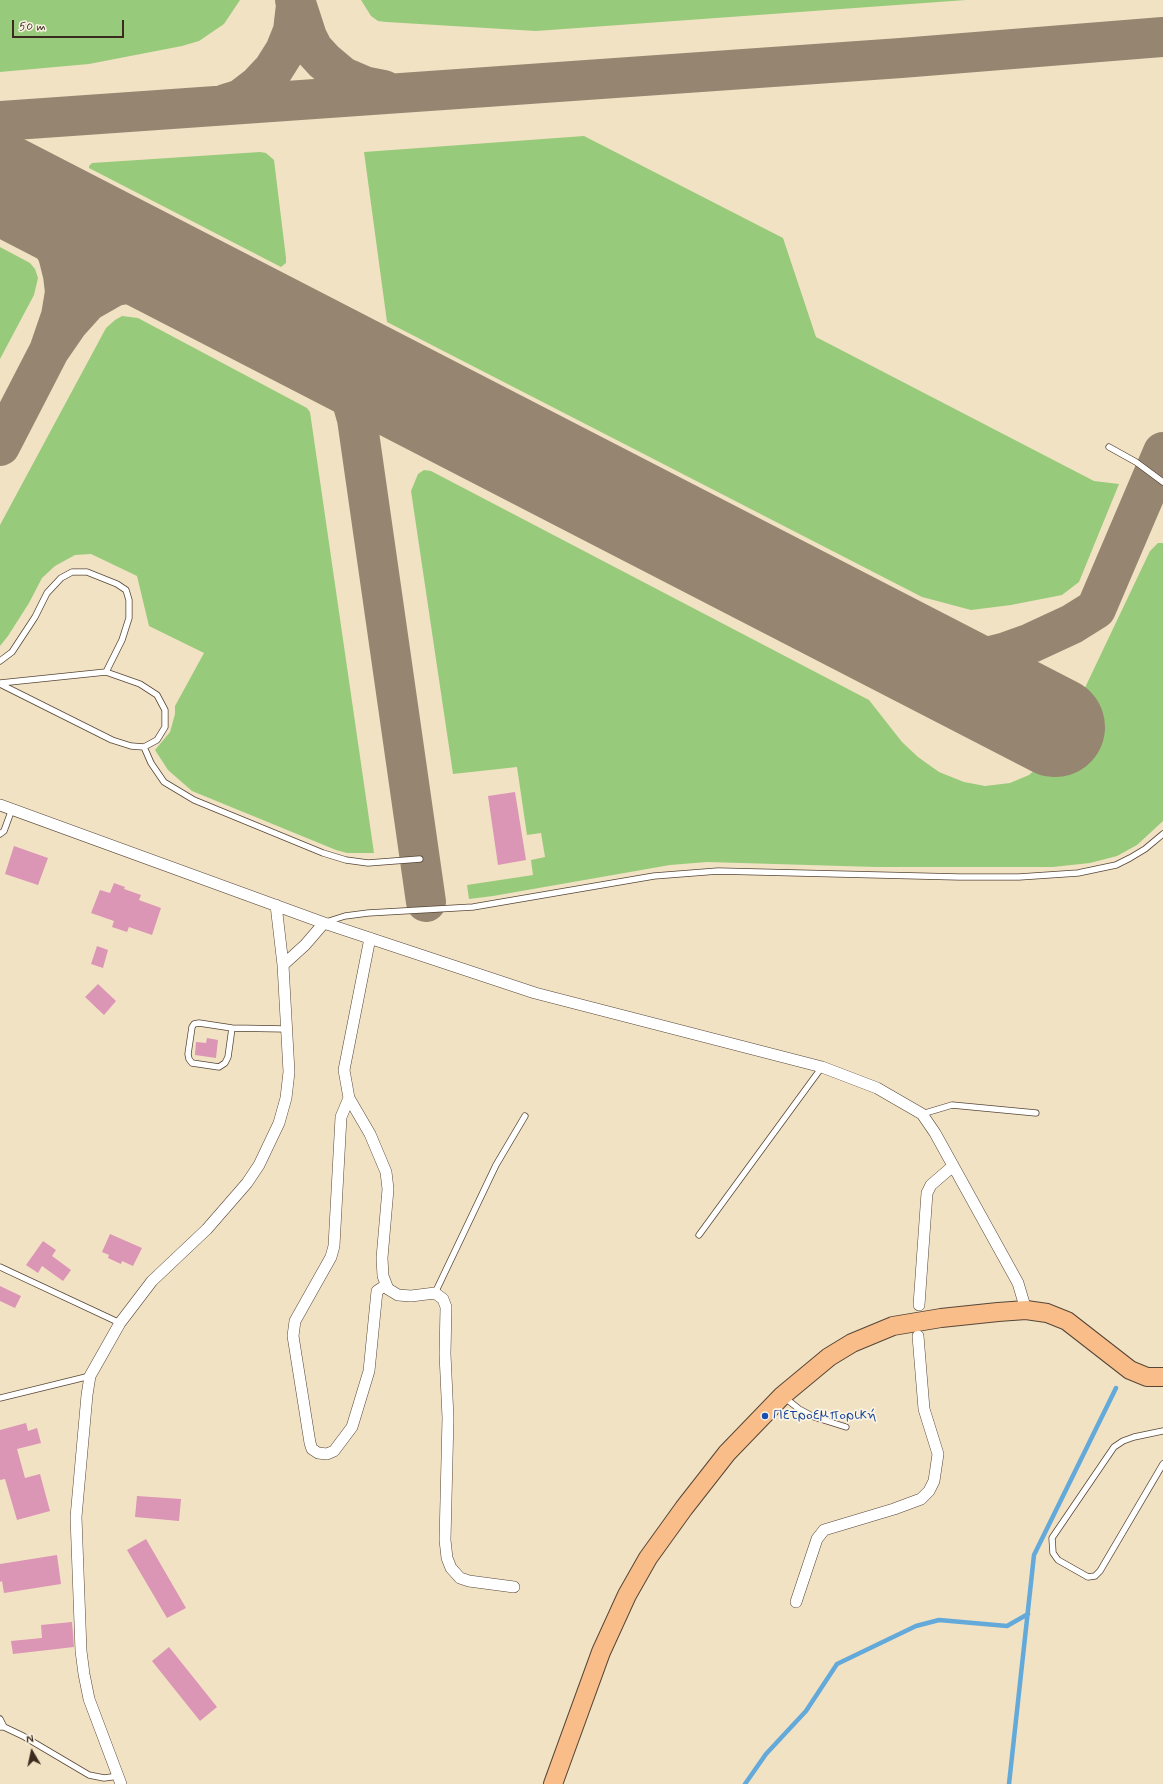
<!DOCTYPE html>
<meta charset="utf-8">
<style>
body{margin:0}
#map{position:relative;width:1163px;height:1784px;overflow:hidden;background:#f2e2c4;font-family:Mynerve,sans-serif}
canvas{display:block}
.north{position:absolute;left:12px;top:1732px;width:40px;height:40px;-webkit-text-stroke:3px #fcf5e5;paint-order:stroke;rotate:351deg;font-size:11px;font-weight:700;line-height:16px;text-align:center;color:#3b2a1e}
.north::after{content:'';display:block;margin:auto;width:14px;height:18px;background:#3b2a1e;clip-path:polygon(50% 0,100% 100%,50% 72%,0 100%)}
.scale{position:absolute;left:12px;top:20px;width:112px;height:18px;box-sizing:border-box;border:2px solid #3b2a1e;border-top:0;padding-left:5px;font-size:12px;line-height:14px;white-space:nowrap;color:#3b2a1e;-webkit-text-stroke:3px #fcf5e5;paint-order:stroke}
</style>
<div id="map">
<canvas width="1163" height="1784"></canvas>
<div class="north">N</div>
<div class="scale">50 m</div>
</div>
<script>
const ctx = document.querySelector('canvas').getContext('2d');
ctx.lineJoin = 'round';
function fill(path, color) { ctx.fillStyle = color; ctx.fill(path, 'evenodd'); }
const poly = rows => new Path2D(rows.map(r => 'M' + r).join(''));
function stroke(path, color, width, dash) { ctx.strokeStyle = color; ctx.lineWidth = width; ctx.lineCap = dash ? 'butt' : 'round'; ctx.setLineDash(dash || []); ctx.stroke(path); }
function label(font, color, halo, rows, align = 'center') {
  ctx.font = font + ' Mynerve,sans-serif'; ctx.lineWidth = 3.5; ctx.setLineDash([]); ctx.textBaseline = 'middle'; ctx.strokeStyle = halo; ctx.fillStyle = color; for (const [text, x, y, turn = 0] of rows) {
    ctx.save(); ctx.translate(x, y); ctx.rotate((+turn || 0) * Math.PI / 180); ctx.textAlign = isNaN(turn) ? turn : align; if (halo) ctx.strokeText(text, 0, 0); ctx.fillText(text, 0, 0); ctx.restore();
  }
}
fill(poly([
 [0,0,240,0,224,24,199,41,182,46,89,64,0,72],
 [361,0,966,0,536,31,386,22,378,21,371,16],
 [584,136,783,238,816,337,1094,481,1119,484,1079,582,1062,595,1011,605,971,610,922,597,387,322,364,152],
 [260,152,266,153,274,160,286,258,286,263,281,267,89,168,89,166,92,163],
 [0,247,30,263,35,269,38,278,34,295,0,359],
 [122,316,138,318,307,408,310,412,374,853,347,853,336,850,192,791,168,770,155,750,170,732,175,714,175,706,204,653,149,626,137,576,91,554,75,555,55,566,42,578,29,603,8,636,0,646,0,525,106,328,115,320],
 [424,470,431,471,869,700,902,742,918,757,939,772,964,782,985,786,1010,783,1029,775,1045,761,1072,715,1150,551,1158,543,1163,543,1163,821,1137,845,1117,856,1090,863,1053,867,876,867,707,862,670,865,493,896,469,899,467,885,533,875,531,860,545,857,541,833,527,835,517,767,453,774,411,491,418,474]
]), '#97cb7b');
stroke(poly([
 [745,1784,766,1754,806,1711,837,1664,916,1626,939,1620,1007,1626,1028,1614],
 [1009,1784,1034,1555,1116,1388]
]), '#63a9d9', 4.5);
stroke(poly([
 [295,0,307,37,313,49,324,61,343,77,364,86,384,90],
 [225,104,241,99,258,86,273,70,285,51,293,31,296,5],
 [0,121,901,58,1163,37],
 [9,188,35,213,48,234,58,255,63,275,65,292,61,316,49,351,69,322,87,302,115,286,147,280,198,285],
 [305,341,332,361,340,370,350,394,357,419,426,902],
 [0,446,49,351],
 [925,660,950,663,967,662,1003,653,1031,643,1072,624,1096,609,1163,452]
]), '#968671', 40);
stroke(poly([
 [0,183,1055,727]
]), '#968671', 100);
fill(poly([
 [515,792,526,860,498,865,488,796],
 [14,846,48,858,38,885,5,874],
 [114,883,125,887,124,889,141,895,139,900,161,908,152,935,129,927,127,932,112,927,114,921,91,913,100,890,110,893],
 [97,946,108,950,103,968,91,964],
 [98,984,116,1001,104,1015,85,997],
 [207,1038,218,1040,216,1058,195,1055,196,1042,206,1043],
 [110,1234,142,1248,133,1266,122,1261,121,1264,108,1258,109,1255,102,1252],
 [43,1241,56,1250,52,1256,71,1270,63,1281,42,1266,38,1273,26,1265],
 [0,1286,21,1296,15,1308,0,1301],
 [26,1423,28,1431,37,1428,41,1443,17,1449,25,1478,40,1474,50,1511,17,1520,5,1479,0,1480,0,1430],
 [137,1496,181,1499,179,1521,135,1517],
 [146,1539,186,1608,167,1618,127,1550],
 [57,1555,61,1584,4,1593,2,1581,0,1582,0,1564],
 [72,1622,74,1647,13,1654,11,1641,42,1638,41,1625],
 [169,1647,217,1707,200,1721,152,1661]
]), '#db95b5');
const lane = poly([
 [1109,447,1136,462,1163,482],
 [0,661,12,652,35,617,47,593,61,578,72,572,87,572,117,584,126,590,129,600,129,618,122,640,106,672],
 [0,683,106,672,140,684,157,695,165,710,165,727,157,740,144,747,131,746,112,740,0,684],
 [144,747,151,763,164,782,194,800,323,853,346,860,368,863,420,859],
 [0,834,4,831,12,809],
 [326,922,345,916,368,913,473,907,654,876,718,871,959,877,1019,877,1078,873,1116,865,1130,858,1145,849,1163,834],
 [232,1028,228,1057,225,1063,219,1067,192,1063,189,1059,188,1054,192,1027,194,1024,199,1023,232,1028,286,1029],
 [922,1114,952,1105,1036,1113],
 [699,1235,822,1067],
 [0,1267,120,1323],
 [435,1293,496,1165,525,1116],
 [784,1397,799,1409,814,1417,846,1427],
 [0,1398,90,1376],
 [1163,1431,1134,1437,1123,1441,1114,1447,1052,1538,1053,1553,1058,1560,1088,1577,1095,1576,1100,1571,1163,1464],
 [0,1719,4,1727],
 [0,1727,4,1727,23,1736,89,1775,104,1778,119,1776]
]);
const street = poly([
 [0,805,324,923,535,993,822,1067,877,1088,922,1114,935,1133,1018,1283,1026,1310],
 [370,938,344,1070,349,1098,370,1134,386,1172,388,1189,382,1258,383,1276,388,1289,398,1295,411,1296,435,1293,443,1299,446,1307,445,1354,448,1418,445,1540,447,1558,451,1568,460,1578,469,1581,514,1587],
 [283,965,305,945,324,923],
 [349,1098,341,1117,334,1246,331,1257,295,1321,293,1336,310,1443,312,1449,318,1453,327,1454,334,1451,352,1427,369,1371,377,1291,386,1285],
 [919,1305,927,1193,931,1185,953,1166],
 [796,1602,817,1539,824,1530,894,1509,921,1499,929,1491,934,1481,938,1454,924,1409,918,1336],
 [121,1784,89,1699,84,1674,81,1651,76,1517,87,1395,90,1376,120,1323,152,1281,207,1229,247,1183,259,1165,279,1123,286,1098,289,1072,283,965,276,905]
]);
const primary = poly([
 [553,1784,601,1652,627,1595,648,1558,684,1508,727,1453,782,1396,829,1357,852,1343,893,1326,941,1318,998,1312,1026,1310,1047,1313,1067,1321,1130,1370,1147,1377,1163,1377]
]);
stroke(lane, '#564637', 7);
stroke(street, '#564637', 12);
stroke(primary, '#564637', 20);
stroke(lane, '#fff', 5.5);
stroke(street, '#fff', 11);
stroke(primary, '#f9bd89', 18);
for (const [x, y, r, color] of [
 [765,1416,4,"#1a4fb4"]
]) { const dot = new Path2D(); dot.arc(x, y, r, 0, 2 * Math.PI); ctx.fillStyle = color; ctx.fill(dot); stroke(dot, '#fcf5e5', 1.5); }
label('15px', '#164399', '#fcf5e5', [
 ["Πετροεμπορική",773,1416]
], 'left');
</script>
